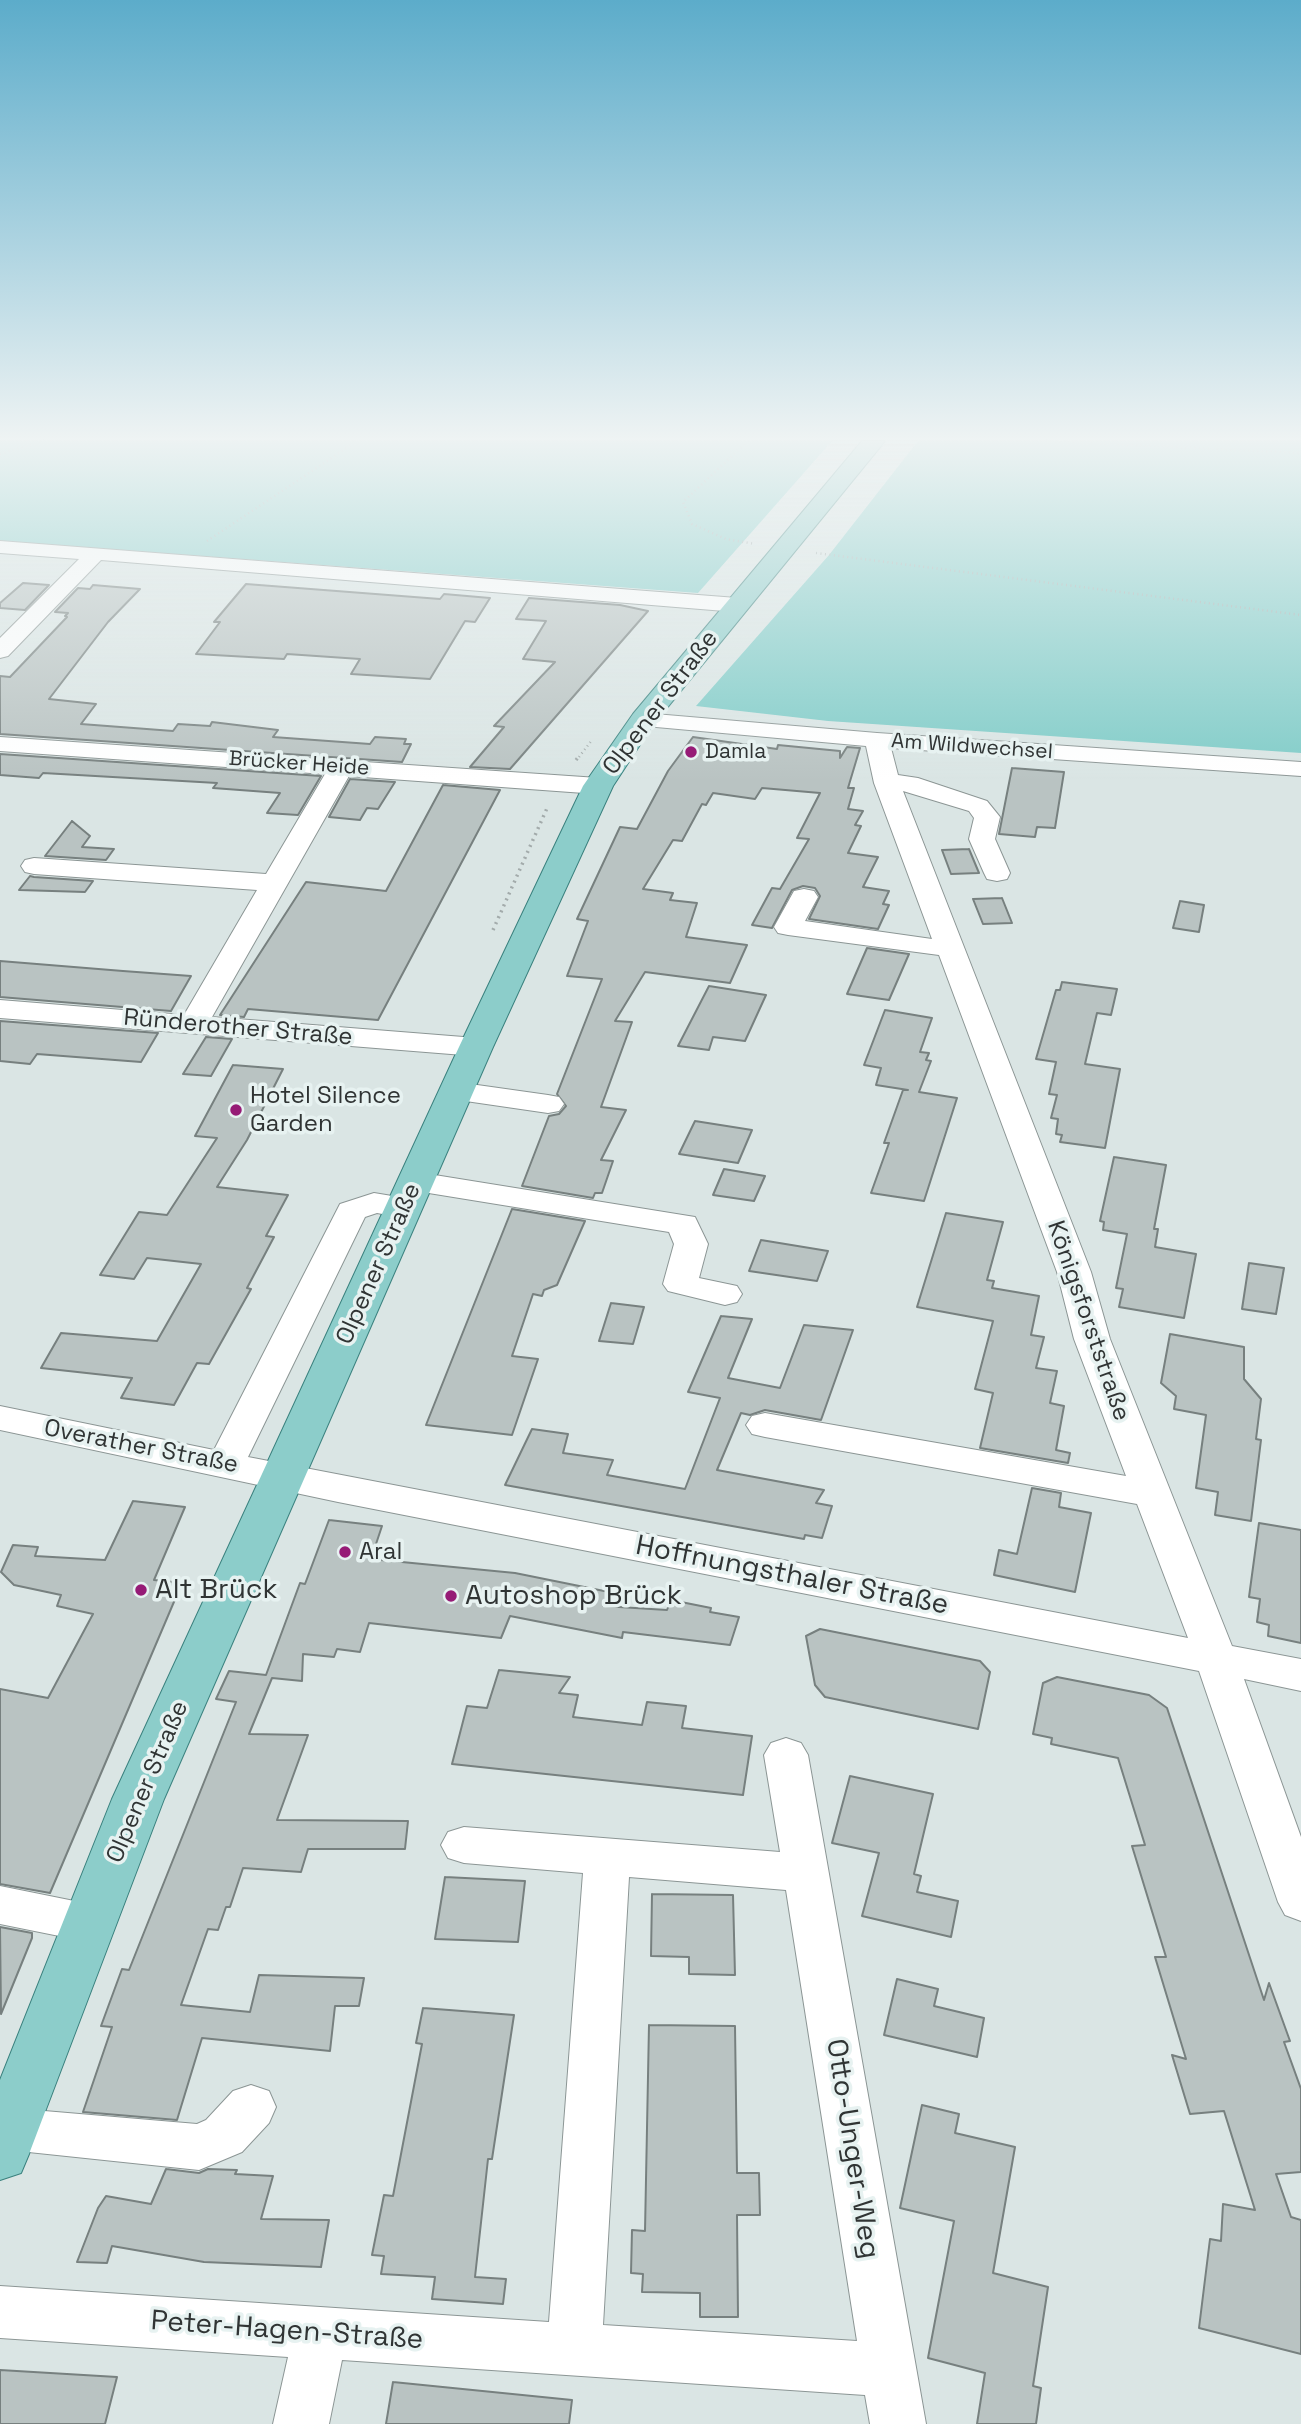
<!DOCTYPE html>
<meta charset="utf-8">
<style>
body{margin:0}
canvas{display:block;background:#dae5e4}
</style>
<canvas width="1301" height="2424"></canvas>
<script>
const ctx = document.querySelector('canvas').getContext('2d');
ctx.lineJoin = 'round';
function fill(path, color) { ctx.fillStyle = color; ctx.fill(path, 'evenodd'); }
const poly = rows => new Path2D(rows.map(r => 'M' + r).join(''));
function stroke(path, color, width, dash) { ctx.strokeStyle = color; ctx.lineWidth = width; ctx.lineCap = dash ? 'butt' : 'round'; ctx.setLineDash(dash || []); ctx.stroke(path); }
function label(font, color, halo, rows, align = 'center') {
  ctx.font = font + ' "Space Grotesk",sans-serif'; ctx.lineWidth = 7; ctx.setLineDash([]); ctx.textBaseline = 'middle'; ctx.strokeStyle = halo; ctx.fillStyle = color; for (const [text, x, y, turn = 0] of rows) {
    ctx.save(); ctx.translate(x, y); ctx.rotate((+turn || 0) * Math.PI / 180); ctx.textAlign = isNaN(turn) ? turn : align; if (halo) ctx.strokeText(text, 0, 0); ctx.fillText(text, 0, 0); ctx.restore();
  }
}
fill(poly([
 [0,441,832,441,698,593,0,541],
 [918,441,1301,441,1301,753,828,721,696,706,829,555]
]), '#80ccc8');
const building = poly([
 [23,583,49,585,25,610,0,608,0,603,23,583],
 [246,584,440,599,444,594,490,598,475,622,465,621,430,679,351,674,360,659,287,654,284,659,196,654,220,622,214,622,246,584],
 [93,585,140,589,108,622,49,699,96,704,81,724,173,731,178,724,210,726,212,722,278,730,273,737,370,744,375,737,406,739,404,744,411,744,402,762,0,734,0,676,10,677,67,617,65,616,68,613,55,612,78,588,90,589,93,585],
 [529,598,620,605,648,611,510,769,470,767,504,727,494,726,555,662,523,659,546,621,516,619,529,598],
 [693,737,777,749,778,745,840,751,840,758,847,747,860,748,848,788,854,788,848,809,863,811,855,825,861,826,848,853,878,857,863,887,889,891,883,904,889,905,878,929,809,919,820,896,815,888,803,886,792,890,772,928,752,925,772,888,780,889,809,839,797,838,820,793,762,788,755,799,713,793,706,805,702,804,682,841,673,840,643,889,673,893,670,900,697,903,686,937,747,945,730,983,645,972,615,1021,632,1022,601,1107,626,1110,601,1160,613,1161,602,1193,595,1193,593,1198,522,1186,549,1116,559,1114,566,1106,557,1094,602,979,567,976,588,921,577,919,620,827,637,829,668,771,693,737],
 [0,754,321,776,298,815,267,813,280,793,213,788,217,783,43,773,39,778,0,775,0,754],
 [1012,768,1064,772,1055,828,1037,827,1035,837,999,834,1012,768],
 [350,779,395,782,378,809,367,808,360,820,329,817,350,779],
 [443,785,500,790,378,1020,248,1009,244,1017,220,1015,306,882,386,891,443,785],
 [72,821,90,836,82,847,114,849,106,860,45,856,72,821],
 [969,849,979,873,951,874,942,850,969,849],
 [30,876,34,877,93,881,85,892,19,890,30,876],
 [1002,898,1012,923,983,924,973,899,1002,898],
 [1180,901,1204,905,1199,932,1173,928,1180,901],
 [867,948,909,954,889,1000,847,994,867,948],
 [0,961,123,971,191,976,171,1011,0,997,0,961],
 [1062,982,1117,989,1111,1015,1097,1013,1085,1064,1120,1069,1105,1148,1060,1142,1062,1135,1056,1134,1058,1119,1051,1118,1057,1095,1049,1094,1056,1062,1036,1059,1056,990,1060,990,1062,982],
 [709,986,766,995,745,1041,713,1037,709,1050,678,1046,709,986],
 [885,1010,932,1018,920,1052,929,1053,926,1060,931,1061,919,1092,957,1098,924,1201,871,1193,889,1143,884,1143,903,1090,908,1090,876,1085,881,1068,864,1065,885,1010],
 [0,1021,158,1033,141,1062,37,1054,30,1064,0,1061,0,1021],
 [206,1037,232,1039,211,1076,183,1074,206,1037],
 [233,1065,283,1069,247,1140,217,1187,288,1195,266,1236,274,1237,247,1288,251,1289,209,1364,197,1363,174,1405,121,1398,132,1378,41,1368,61,1333,157,1341,201,1264,147,1258,134,1279,100,1275,139,1212,167,1215,217,1138,195,1136,233,1065],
 [695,1121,752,1130,738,1163,679,1154,695,1121],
 [1114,1157,1166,1165,1154,1229,1158,1229,1155,1247,1196,1254,1184,1318,1119,1307,1123,1289,1116,1288,1127,1234,1103,1230,1104,1222,1100,1221,1114,1157],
 [724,1169,765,1176,754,1201,713,1195,724,1169],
 [512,1209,585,1221,557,1285,544,1290,542,1296,533,1294,512,1356,538,1359,512,1435,426,1425,512,1209],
 [946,1213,1003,1222,987,1280,994,1281,992,1288,1039,1296,1031,1335,1044,1337,1036,1368,1057,1371,1050,1403,1064,1406,1056,1450,1070,1453,1068,1463,980,1448,993,1393,975,1389,993,1321,917,1307,946,1213],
 [761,1240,828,1251,817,1281,749,1271,761,1240],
 [1249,1263,1284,1268,1276,1314,1242,1309,1249,1263],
 [611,1303,644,1307,633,1344,599,1341,611,1303],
 [721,1316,752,1319,728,1378,780,1388,804,1325,853,1330,821,1420,765,1410,750,1415,741,1413,717,1470,824,1490,816,1503,832,1506,822,1538,805,1535,804,1539,505,1485,532,1429,568,1434,563,1453,613,1460,607,1475,685,1489,720,1398,688,1392,721,1316],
 [1170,1334,1244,1347,1244,1379,1261,1399,1256,1439,1261,1440,1251,1521,1215,1515,1218,1492,1196,1488,1206,1415,1174,1409,1176,1396,1161,1383,1170,1334],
 [1032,1488,1061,1493,1059,1507,1091,1513,1075,1592,994,1575,999,1550,1017,1554,1032,1488],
 [133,1501,185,1507,154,1580,182,1583,50,1893,0,1884,0,1689,48,1698,93,1614,57,1606,61,1595,14,1585,1,1572,13,1545,38,1547,35,1556,105,1560,133,1501],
 [329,1520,382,1526,371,1559,515,1573,609,1592,603,1606,667,1610,671,1600,711,1608,710,1612,739,1617,730,1645,623,1632,622,1638,510,1616,501,1638,369,1623,360,1652,337,1649,334,1657,303,1654,302,1681,272,1678,249,1734,308,1735,277,1820,408,1821,405,1849,308,1849,301,1872,243,1868,230,1907,226,1907,218,1930,208,1929,181,2005,250,2012,259,1975,364,1978,359,2006,335,2006,330,2051,202,2038,177,2120,83,2112,112,2027,101,2026,122,1969,129,1970,236,1702,216,1699,229,1671,266,1675,300,1583,305,1584,329,1520],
 [1259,1523,1301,1530,1301,1643,1268,1636,1269,1625,1257,1622,1260,1599,1249,1597,1259,1523],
 [820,1629,980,1661,990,1672,978,1729,825,1697,815,1685,806,1636,820,1629],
 [499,1670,570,1677,559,1693,578,1695,573,1717,642,1725,647,1702,686,1706,682,1728,752,1736,743,1795,452,1764,467,1706,487,1708,499,1670],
 [1057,1677,1149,1695,1167,1708,1264,2000,1269,1983,1290,2041,1284,2042,1301,2089,1301,2172,1276,2174,1291,2217,1301,2220,1301,2354,1199,2328,1210,2239,1221,2241,1223,2204,1255,2210,1224,2111,1190,2114,1172,2055,1186,2059,1155,1957,1166,1957,1132,1846,1145,1845,1118,1758,1051,1744,1052,1738,1033,1734,1043,1683,1057,1677],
 [850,1776,933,1794,914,1874,921,1876,917,1892,958,1901,951,1937,862,1916,879,1853,832,1843,850,1776],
 [445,1877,525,1881,518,1942,435,1939,445,1877],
 [652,1894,733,1895,735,1975,689,1974,689,1957,651,1956,652,1894],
 [0,1927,32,1933,32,1938,1,2014,0,1927],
 [897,1979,938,1989,934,2006,984,2018,977,2057,884,2035,897,1979],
 [423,2008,514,2015,492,2159,488,2159,475,2277,506,2279,503,2304,432,2299,435,2277,381,2274,384,2256,372,2255,384,2195,393,2196,422,2044,416,2043,423,2008],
 [649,2025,735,2026,737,2173,759,2173,760,2215,737,2215,738,2317,700,2317,700,2293,642,2292,643,2274,631,2273,632,2230,645,2231,649,2025],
 [922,2105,959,2114,955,2133,1015,2147,993,2273,1048,2287,1033,2386,1041,2388,1036,2424,977,2424,985,2373,928,2358,954,2221,900,2208,922,2105],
 [166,2169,199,2173,208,2169,237,2170,235,2174,273,2176,261,2219,329,2220,321,2267,204,2262,112,2246,107,2263,77,2262,98,2208,106,2196,151,2204,166,2169],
 [0,2370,117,2377,105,2424,0,2424,0,2370],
 [393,2382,572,2400,569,2424,386,2424,393,2382]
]);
fill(building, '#b9c3c2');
stroke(building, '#77807f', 2);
const minor = poly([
 [0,541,737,598,748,605,737,612,101,560,8,656,0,658,0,638,79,559,0,553,0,541],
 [643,713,877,733,1301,762,1301,776,891,748,898,775,918,778,987,801,1000,817,995,839,1010,873,1007,879,997,881,987,879,984,873,969,839,974,818,969,811,903,791,1091,1272,1110,1339,1232,1646,1301,1659,1301,1691,1244,1679,1301,1837,1301,1921,1285,1915,1278,1902,1199,1671,338,1502,0,1430,0,1406,214,1450,340,1204,374,1193,404,1198,416,1201,421,1208,416,1215,404,1218,377,1213,365,1217,248,1457,1188,1638,1137,1504,765,1437,752,1434,746,1425,752,1416,765,1413,1126,1476,1074,1339,1057,1272,939,955,788,935,778,933,774,927,794,891,804,889,814,891,818,897,805,921,932,939,874,783,866,746,634,725,631,720,634,715,643,713],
 [0,737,598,778,607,781,611,786,607,791,598,794,349,776,212,1017,476,1038,487,1041,491,1047,487,1053,476,1056,0,1018,0,1000,184,1015,257,890,34,874,25,872,21,866,25,860,34,858,266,874,325,774,0,751,0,737],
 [456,1082,548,1095,559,1097,564,1104,559,1111,548,1113,445,1098,441,1091,445,1084,456,1082],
 [416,1172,695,1217,708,1244,699,1278,737,1286,742,1294,737,1302,725,1305,668,1291,663,1284,674,1244,669,1232,404,1189,400,1182,404,1175,416,1172],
 [786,1738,801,1743,808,1755,926,2424,870,2424,865,2395,342,2360,329,2424,273,2424,288,2357,0,2338,0,2286,549,2322,583,1873,464,1863,448,1858,441,1845,448,1832,464,1827,780,1852,764,1755,771,1743,786,1738],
 [629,1877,786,1890,857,2341,603,2325,629,1877],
 [0,1886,89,1904,105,1909,112,1923,105,1937,89,1942,0,1924,0,1886],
 [251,2085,269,2091,276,2107,269,2123,242,2152,199,2170,0,2149,0,2111,9,2108,197,2124,206,2120,233,2091,251,2085]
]);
const major = poly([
 [862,441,885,441,653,725,613,786,493,1047,164,1799,29,2154,21,2173,0,2180,0,2080,112,1799,459,1047,583,786,633,714,862,441]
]);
stroke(minor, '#8c9695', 2);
stroke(major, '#3a817e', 2);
stroke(poly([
 [748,441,683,502,692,524,726,539,755,544],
 [1046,441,1301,453],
 [0,454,44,441],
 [207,541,357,441],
 [816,553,1301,615],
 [579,757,592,740]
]), '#a3abab', 2.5, [1, 3.5]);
stroke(poly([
 [576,760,580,755],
 [493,930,548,806]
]), '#a3abab', 3.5, [2, 4.5]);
fill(minor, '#fff');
fill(major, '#8ccdca');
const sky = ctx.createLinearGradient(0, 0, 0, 781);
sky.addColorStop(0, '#5cacca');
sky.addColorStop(0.56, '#eef3f3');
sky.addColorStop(1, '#eef3f300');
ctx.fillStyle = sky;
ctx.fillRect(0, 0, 1301, 781);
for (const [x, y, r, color] of [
 [691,752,7,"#961b76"],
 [236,1110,7,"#961b76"],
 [345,1552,7,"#961b76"],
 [141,1590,7,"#961b76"],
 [451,1596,7,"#961b76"]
]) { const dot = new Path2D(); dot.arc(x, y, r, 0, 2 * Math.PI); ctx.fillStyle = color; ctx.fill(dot); stroke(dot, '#e7f2f1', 2.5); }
label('21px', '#303434', '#e7f2f1', [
 ["Am Wildwechsel",972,747,4],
 ["Brücker Heide",299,764,4]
]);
label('21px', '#303434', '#e7f2f1', [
 ["Damla",705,752]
], 'left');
label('24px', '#303434', '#e7f2f1', [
 ["Olpener Straße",661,703,-53],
 ["Ründerother Straße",238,1028,5],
 ["Olpener Straße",379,1264,-66],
 ["Königsforststraße",1088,1321,71],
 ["Overather Straße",141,1447,11],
 ["Olpener Straße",148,1782,-67]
]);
label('24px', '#303434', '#e7f2f1', [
 ["Hotel Silence",250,1096],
 ["Garden",250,1124],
 ["Aral",359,1552]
], 'left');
label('28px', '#303434', '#e7f2f1', [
 ["Hoffnungsthaler Straße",792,1576,11],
 ["Otto-Unger-Weg",852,2149,81],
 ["Peter-Hagen-Straße",287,2331,4]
]);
label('28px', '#303434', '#e7f2f1', [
 ["Alt Brück",155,1590],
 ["Autoshop Brück",465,1596]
], 'left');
</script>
